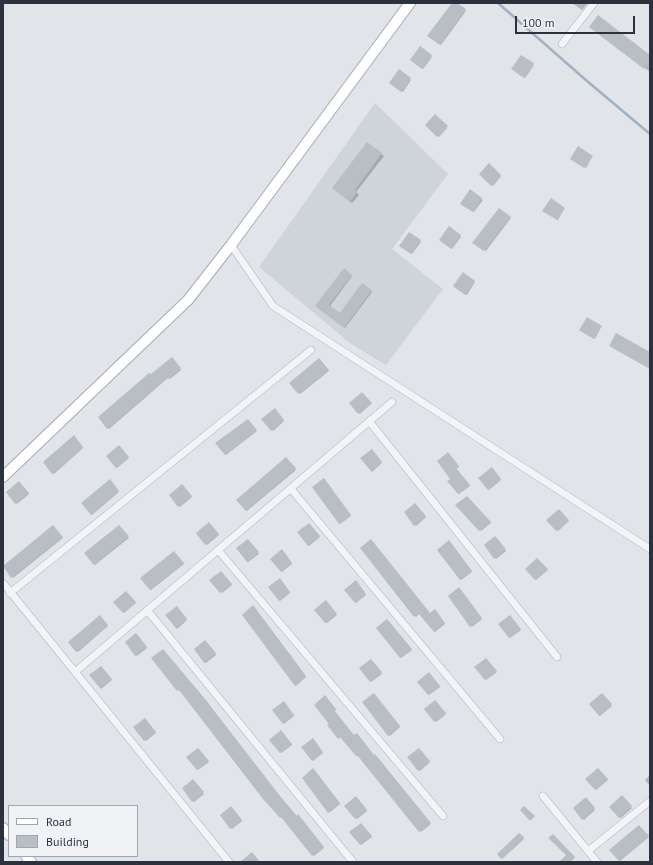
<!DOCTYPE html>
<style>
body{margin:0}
#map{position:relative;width:653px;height:865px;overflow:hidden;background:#e1e4e8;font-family:"PT Sans",sans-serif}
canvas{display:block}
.frame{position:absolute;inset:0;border:4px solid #2b323e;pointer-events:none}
.legend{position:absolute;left:8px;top:805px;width:130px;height:52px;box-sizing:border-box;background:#f0f2f6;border:1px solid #a1a5ac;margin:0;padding:5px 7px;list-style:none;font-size:12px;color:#2b323e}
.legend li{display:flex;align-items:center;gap:8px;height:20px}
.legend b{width:20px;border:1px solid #a1a5ac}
.scale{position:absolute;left:515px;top:16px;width:120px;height:18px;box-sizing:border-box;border:2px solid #2b323e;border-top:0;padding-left:5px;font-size:12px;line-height:14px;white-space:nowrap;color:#2b323e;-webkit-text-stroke:3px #f0f2f6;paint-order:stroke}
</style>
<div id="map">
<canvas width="653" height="865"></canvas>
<div class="frame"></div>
<ul class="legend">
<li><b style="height:5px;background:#fff"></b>Road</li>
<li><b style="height:11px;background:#b9bdc4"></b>Building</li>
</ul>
<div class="scale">100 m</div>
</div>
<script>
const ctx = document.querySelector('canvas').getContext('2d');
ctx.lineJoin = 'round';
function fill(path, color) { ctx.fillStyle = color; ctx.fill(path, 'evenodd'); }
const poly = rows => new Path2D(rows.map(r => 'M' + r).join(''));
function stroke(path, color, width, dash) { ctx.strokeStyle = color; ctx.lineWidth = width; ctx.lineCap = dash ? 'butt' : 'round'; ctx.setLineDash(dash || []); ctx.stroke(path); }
fill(poly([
 [375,103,448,174,392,249,443,289,386,365,351,344,259,267]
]), '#cfd3da');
fill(poly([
 [453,3,466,11,441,45,429,36],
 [572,3,588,3,582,10],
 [591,27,650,56,650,72],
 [420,48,432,57,423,69,411,60],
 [522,56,534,65,525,78,513,69],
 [399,71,411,80,403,92,390,83],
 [435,116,447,128,439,137,426,125],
 [367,143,384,156,356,192,359,195,352,203,335,190],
 [592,157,586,168,571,159],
 [489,164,501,176,493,186,480,174],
 [470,191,483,200,474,212,461,203],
 [499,209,511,218,486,251,474,243],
 [564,209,558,220,544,211],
 [449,228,461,237,452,249,440,240],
 [409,233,421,242,412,254,400,246],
 [344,270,352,276,330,306,340,314,363,285,372,292,345,328,316,306],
 [463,273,475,282,467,295,454,286],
 [601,327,595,339,581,331],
 [172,358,181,370,170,379,168,378,109,429,99,417],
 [319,360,329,371,300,394,290,383],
 [362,393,371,404,360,414,350,403],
 [275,410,284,421,273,431,263,419],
 [248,420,257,431,226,455,217,443],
 [74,436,83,448,54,474,44,463],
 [119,447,129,458,117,468,107,456],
 [371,450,382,463,372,472,361,458],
 [448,454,459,467,456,469,470,486,459,494,449,481,451,479],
 [286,458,296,470,247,511,238,500],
 [491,469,501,480,489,490,480,479],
 [324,479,351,516,340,524,313,487],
 [110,481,119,492,92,515,83,503],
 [19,482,29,494,17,504,7,492],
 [182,485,192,497,180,507,170,495],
 [467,497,491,523,481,531,456,505],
 [415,504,426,517,416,526,405,512],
 [559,510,569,521,558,531,548,520],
 [209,524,219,535,207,545,197,534],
 [309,524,320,537,309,546,298,532],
 [53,526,63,538,13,578,3,567],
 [119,526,129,538,95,565,86,553],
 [495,537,506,551,496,559,485,545],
 [248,540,259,554,248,562,238,549],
 [449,542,472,572,461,580,439,550],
 [361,548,430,614,435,611,445,624,435,632,420,613,416,617],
 [282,551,292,564,282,572,271,559],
 [174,552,184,564,151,590,141,578],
 [537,559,548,570,536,580,526,569],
 [221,572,232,585,222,593,211,580],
 [280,579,290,593,280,601,269,587],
 [356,582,366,595,356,603,345,590],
 [459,588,482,619,472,627,449,597],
 [126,592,136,603,124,613,115,602],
 [326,602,337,615,327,623,316,610],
 [177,607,187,620,177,629,166,615],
 [243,615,263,621,292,657,291,658,306,677,296,686],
 [100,616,108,626,78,652,69,642],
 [510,616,521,630,510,638,500,625],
 [387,620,412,650,401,658,377,629],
 [136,634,147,648,137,656,126,642],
 [205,641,216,655,206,663,195,649],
 [152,658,297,817,299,816,324,848,314,856,283,817,281,818,264,798,180,690,178,690],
 [486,659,497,672,486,680,476,667],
 [371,660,382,674,371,682,361,668],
 [101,667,112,680,101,689,90,675],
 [429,674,440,687,429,695,419,682],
 [373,694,400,727,390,736,363,702],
 [602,694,612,706,600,716,590,704],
 [325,697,336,710,334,712,354,737,374,756,376,756,431,824,421,832,358,755,356,756,342,737,339,738,315,705],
 [435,701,446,714,436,722,425,709],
 [284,702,294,716,284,724,273,711],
 [145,719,156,733,146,741,135,728],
 [281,732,292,745,281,753,271,740],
 [313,739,323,753,313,761,302,747],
 [198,749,209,762,198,770,188,757],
 [419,749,430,762,420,771,409,757],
 [598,769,608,780,596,790,586,779],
 [313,770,340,804,329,813,303,778],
 [650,775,650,786,645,780],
 [193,780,204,794,194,802,183,788],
 [622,797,632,808,621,818,611,807],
 [356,798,367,811,357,819,346,806],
 [586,798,595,810,584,820,574,809],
 [231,807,242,821,232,829,221,816],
 [361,824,372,837,361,845,351,832],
 [639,826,649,837,620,861,610,850],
 [519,834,524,839,502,859,498,854],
 [553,835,575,858,570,862,561,862,567,856]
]), '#0003');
stroke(poly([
 [498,3,587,81,650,134]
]), '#a0b2c4', 2.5);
fill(poly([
 [452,3,457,3,466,9,440,45,427,36],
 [598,15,650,55,650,61,644,69,589,27],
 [420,46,432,55,422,69,410,60],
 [521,55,534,63,524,78,511,69],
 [399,69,411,78,401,92,389,83],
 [435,114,448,126,437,137,425,125],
 [367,142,382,153,355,190,357,192,350,202,332,188],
 [578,146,593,156,584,168,570,159],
 [489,163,501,175,491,186,479,174],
 [470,189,482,198,473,212,460,204],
 [551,198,565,208,557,220,542,211],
 [499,208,511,217,484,251,472,243],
 [449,226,461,235,451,249,439,240],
 [409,232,421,240,411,254,399,246],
 [344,268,352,275,329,305,340,313,362,283,372,290,344,328,315,306],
 [463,272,475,281,465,295,453,286],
 [587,317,602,326,594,339,579,330],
 [616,333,650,352,650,369,609,346],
 [172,357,181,368,168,379,167,378,107,429,98,417,149,373,151,374],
 [319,358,329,370,298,394,289,383],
 [362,392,372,403,358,414,349,403],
 [275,408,284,420,271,431,261,419],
 [248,419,257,430,225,455,215,443],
 [74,435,83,447,52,474,43,462],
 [119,445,129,457,116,468,106,456],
 [372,449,382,462,371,471,360,458],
 [448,452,459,466,456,468,470,485,458,494,447,481,450,479,437,461],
 [286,457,296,468,246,511,236,500],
 [492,467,501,479,488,490,478,478],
 [324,478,351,515,339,524,312,487],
 [110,479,119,491,91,515,81,503],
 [19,481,29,493,15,504,6,492],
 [182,484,192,496,178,507,169,495],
 [467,496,491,522,479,531,455,505],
 [415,503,426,516,414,526,404,512],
 [559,509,569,520,556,531,546,520],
 [209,522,219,534,205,545,196,533],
 [309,523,320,536,308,546,297,532],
 [53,525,63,537,11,578,3,566],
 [119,525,129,536,94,565,84,553],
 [495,536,506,549,494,559,484,545],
 [248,539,259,552,247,562,236,548],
 [371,539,430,613,435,609,445,623,434,632,418,613,414,617,360,548],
 [449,540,472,571,460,580,437,550],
 [282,549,292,563,281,572,270,559],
 [174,551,184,563,150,590,140,578],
 [537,558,548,569,535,580,525,569],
 [221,571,232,584,220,593,209,580],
 [280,578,290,592,279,601,268,587],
 [356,580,366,594,355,603,344,590],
 [459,587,482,618,470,627,448,596],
 [126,591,136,602,123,613,113,602],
 [326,600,337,614,325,623,314,610],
 [253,605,306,676,295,686,242,615],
 [177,606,187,619,176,628,165,615],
 [100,615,108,625,76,652,68,642],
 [510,615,521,629,509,638,498,624],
 [387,619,412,649,400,658,376,628],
 [136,633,147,647,135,656,125,642],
 [205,640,216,653,204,663,194,649],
 [163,649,205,699,280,796,297,816,298,814,324,847,312,856,281,817,280,818,263,799,179,690,177,691,151,658],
 [486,658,497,671,485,680,474,667],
 [371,659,382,672,370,682,359,668],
 [101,666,112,679,100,688,89,675],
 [429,672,440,686,428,695,417,682],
 [374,693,400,726,388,736,362,702],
 [602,693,612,704,599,716,589,704],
 [325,695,336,709,334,710,354,735,357,733,374,755,375,754,431,823,419,832,357,755,356,756,340,737,338,739,327,725,329,724,314,705],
 [435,700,446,713,434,722,424,709],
 [284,701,294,715,283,724,272,710],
 [145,718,156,732,144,741,133,727],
 [281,730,292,744,280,753,269,740],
 [313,738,323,752,312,761,301,747],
 [198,748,209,761,197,770,186,757],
 [419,748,430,761,418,771,407,757],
 [313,768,340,803,328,813,302,778],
 [598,768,608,779,595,790,585,779],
 [193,779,204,792,192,802,182,788],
 [622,795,632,806,619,818,609,807],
 [356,796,367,810,355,819,344,806],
 [586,797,595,808,582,820,573,808],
 [231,806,242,820,230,829,220,815],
 [524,806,535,816,530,821,520,810],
 [361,823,372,836,360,845,349,832],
 [639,825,649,836,619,861,609,850],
 [519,833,524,837,501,859,497,854],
 [553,834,575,857,571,861,559,862,566,855,548,838],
 [252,852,260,862,240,862]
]), '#b9bdc4');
const street = poly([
 [562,44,594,3],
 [231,245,273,306,650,549],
 [369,421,557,657],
 [291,489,500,739],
 [218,550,443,816],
 [3,583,229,862],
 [10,593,311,350],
 [147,610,353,862],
 [75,672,392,402],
 [543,796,597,862],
 [588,851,650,801]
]);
const secondary = poly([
 [3,477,188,300,231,245,410,3],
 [3,828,9,835],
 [26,856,31,862]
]);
stroke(street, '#a7abb2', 8);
stroke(secondary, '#a7abb2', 12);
stroke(street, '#f3f4f7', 7);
stroke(secondary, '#fff', 10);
</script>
